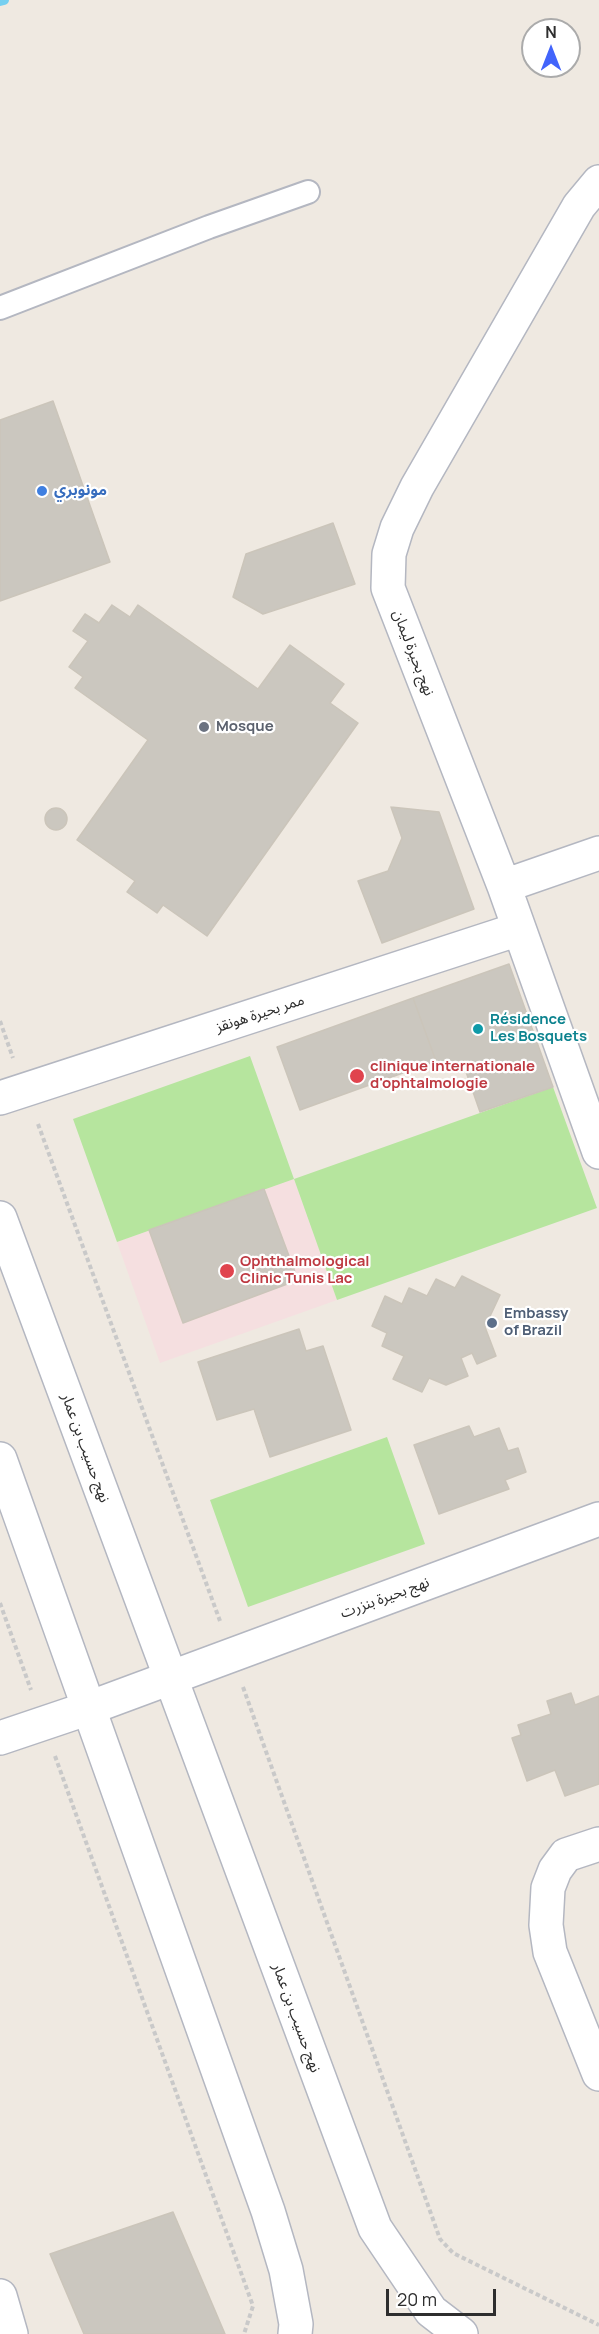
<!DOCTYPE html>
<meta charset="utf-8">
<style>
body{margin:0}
#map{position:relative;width:599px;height:2334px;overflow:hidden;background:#efe9e1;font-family:Manrope,sans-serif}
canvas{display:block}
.north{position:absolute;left:521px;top:18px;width:60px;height:60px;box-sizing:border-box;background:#fff;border:2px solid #ababab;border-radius:50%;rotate:0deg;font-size:16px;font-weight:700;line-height:24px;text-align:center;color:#2e2e2e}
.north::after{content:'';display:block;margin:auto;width:21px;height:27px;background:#4264fb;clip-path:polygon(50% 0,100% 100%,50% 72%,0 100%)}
.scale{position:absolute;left:386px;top:2289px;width:110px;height:27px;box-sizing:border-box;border:3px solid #2e2e2e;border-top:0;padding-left:8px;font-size:18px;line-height:21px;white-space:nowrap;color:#2e2e2e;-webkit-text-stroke:4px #fff;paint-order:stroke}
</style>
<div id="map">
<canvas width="599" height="2334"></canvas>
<div class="north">N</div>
<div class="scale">20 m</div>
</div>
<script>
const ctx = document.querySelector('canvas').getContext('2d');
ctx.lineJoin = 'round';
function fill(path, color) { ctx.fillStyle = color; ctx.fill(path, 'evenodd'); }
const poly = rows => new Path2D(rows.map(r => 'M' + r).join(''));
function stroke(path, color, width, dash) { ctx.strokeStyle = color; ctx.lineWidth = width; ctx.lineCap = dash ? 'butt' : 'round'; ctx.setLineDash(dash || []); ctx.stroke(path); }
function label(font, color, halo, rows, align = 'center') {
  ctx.font = font + ' Manrope,"Noto Sans Arabic",sans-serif'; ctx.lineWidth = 4.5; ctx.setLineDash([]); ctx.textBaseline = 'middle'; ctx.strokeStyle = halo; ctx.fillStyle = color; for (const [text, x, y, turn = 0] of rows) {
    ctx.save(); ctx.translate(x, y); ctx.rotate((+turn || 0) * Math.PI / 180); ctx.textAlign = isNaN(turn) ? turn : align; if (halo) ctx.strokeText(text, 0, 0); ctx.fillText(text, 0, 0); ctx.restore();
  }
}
fill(poly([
 [294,1179,337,1300,160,1363,117,1242]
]), '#f5dfe0');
fill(poly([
 [250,1056,294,1179,553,1087,597,1208,337,1300,294,1179,117,1242,73,1119],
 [387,1437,425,1544,248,1607,210,1500]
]), '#b6e59e');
stroke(poly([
 [0,1,4,0]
]), '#75cff0', 10);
const building = poly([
 [53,401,110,562,0,601,0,420,53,401],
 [333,523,355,584,263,614,233,597,246,554,333,523],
 [112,605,130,617,138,605,258,689,290,645,344,684,330,703,358,723,207,936,163,905,157,913,127,892,135,881,77,840,148,740,75,688,83,677,69,667,88,641,73,631,85,614,99,623,112,605],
 [391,807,439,812,474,909,382,943,358,881,388,871,402,838,391,807],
 '45 819a11 11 0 1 1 22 0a11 11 0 1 1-22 0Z',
 [509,964,553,1087,480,1112,464,1066,436,1061,413,998,509,964],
 [413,998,436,1061,300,1110,277,1047,413,998],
 [264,1189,298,1280,183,1323,149,1230,264,1189],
 [462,1276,500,1295,485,1327,496,1356,477,1364,472,1353,461,1358,468,1376,446,1385,429,1378,422,1392,393,1379,404,1356,382,1346,387,1333,372,1326,385,1296,402,1304,409,1288,427,1296,436,1279,455,1288,462,1276],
 [299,1329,306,1351,323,1346,351,1430,270,1457,254,1409,217,1420,198,1362,299,1329],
 [469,1426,474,1437,499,1428,508,1451,518,1448,526,1472,505,1480,509,1489,439,1514,414,1445,469,1426],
 [571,1693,575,1705,599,1696,599,1784,565,1796,555,1770,527,1781,512,1738,521,1735,518,1725,551,1714,547,1701,571,1693],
 [173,2212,225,2334,84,2334,50,2254,173,2212]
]);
fill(building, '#cbc7bf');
stroke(building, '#cbc5ba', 1.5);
const lane = poly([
 [0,308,209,227,308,192]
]);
const street = poly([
 [599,182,579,206,417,487,397,528,389,554,388,588,504,886,599,1152],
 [504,886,599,853],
 [0,1098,519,929],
 [0,1738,89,1708,599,1519],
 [599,1844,566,1855,555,1870,548,1888,546,1925,550,1952,599,2074],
 [0,2296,11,2334]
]);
const secondary = poly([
 [0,1218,375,2228,431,2311,461,2334],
 [0,1459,268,2211,286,2270,296,2324,295,2334]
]);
stroke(lane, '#b4b7c1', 26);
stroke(street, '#b4b7c1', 36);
stroke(secondary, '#b4b7c1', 36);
stroke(poly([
 [0,1021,13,1058],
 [38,1124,220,1621],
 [0,1603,31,1690],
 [243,1687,440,2239,453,2253,599,2325],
 [55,1756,253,2306,244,2334]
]), '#c9c9c9', 4, [4.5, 3]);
stroke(lane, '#fff', 22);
stroke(street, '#fff', 33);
stroke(secondary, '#fff', 33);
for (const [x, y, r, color] of [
 [42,491,6,"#3f7fe0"],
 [204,727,6,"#6b7280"],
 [478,1029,6,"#0f9aa8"],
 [357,1076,8,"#e0444e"],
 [227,1271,8,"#e0444e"],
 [492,1323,6,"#5c6f8a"]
]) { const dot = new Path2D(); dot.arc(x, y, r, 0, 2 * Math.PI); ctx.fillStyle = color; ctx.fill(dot); stroke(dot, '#fff', 2); }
label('bold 15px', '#366cbe', '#fff', [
 ["مونوبري",54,491]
], 'left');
label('15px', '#2e2e2e', '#fff', [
 ["نهج بحيرة ليمان",413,653,69],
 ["ممر بحيرة هونقز",260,1014,-18],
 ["نهج حسيب بن عمار",85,1448,70],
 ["نهج بحيرة بنزرت",385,1598,-20],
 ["نهج حسيب بن عمار",296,2018,70]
]);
label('bold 15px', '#5b616d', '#fff', [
 ["Mosque",216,727]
], 'left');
label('bold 15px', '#0d838f', '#fff', [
 ["Résidence",490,1020],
 ["Les Bosquets",490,1037]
], 'left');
label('bold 15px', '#be3a42', '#fff', [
 ["clinique internationale",370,1067],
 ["d'ophtalmologie",370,1084],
 ["Ophthalmological",240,1262],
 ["Clinic Tunis Lac",240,1279]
], 'left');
label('bold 15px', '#4e5e75', '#fff', [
 ["Embassy",504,1314],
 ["of Brazil",504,1331]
], 'left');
</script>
